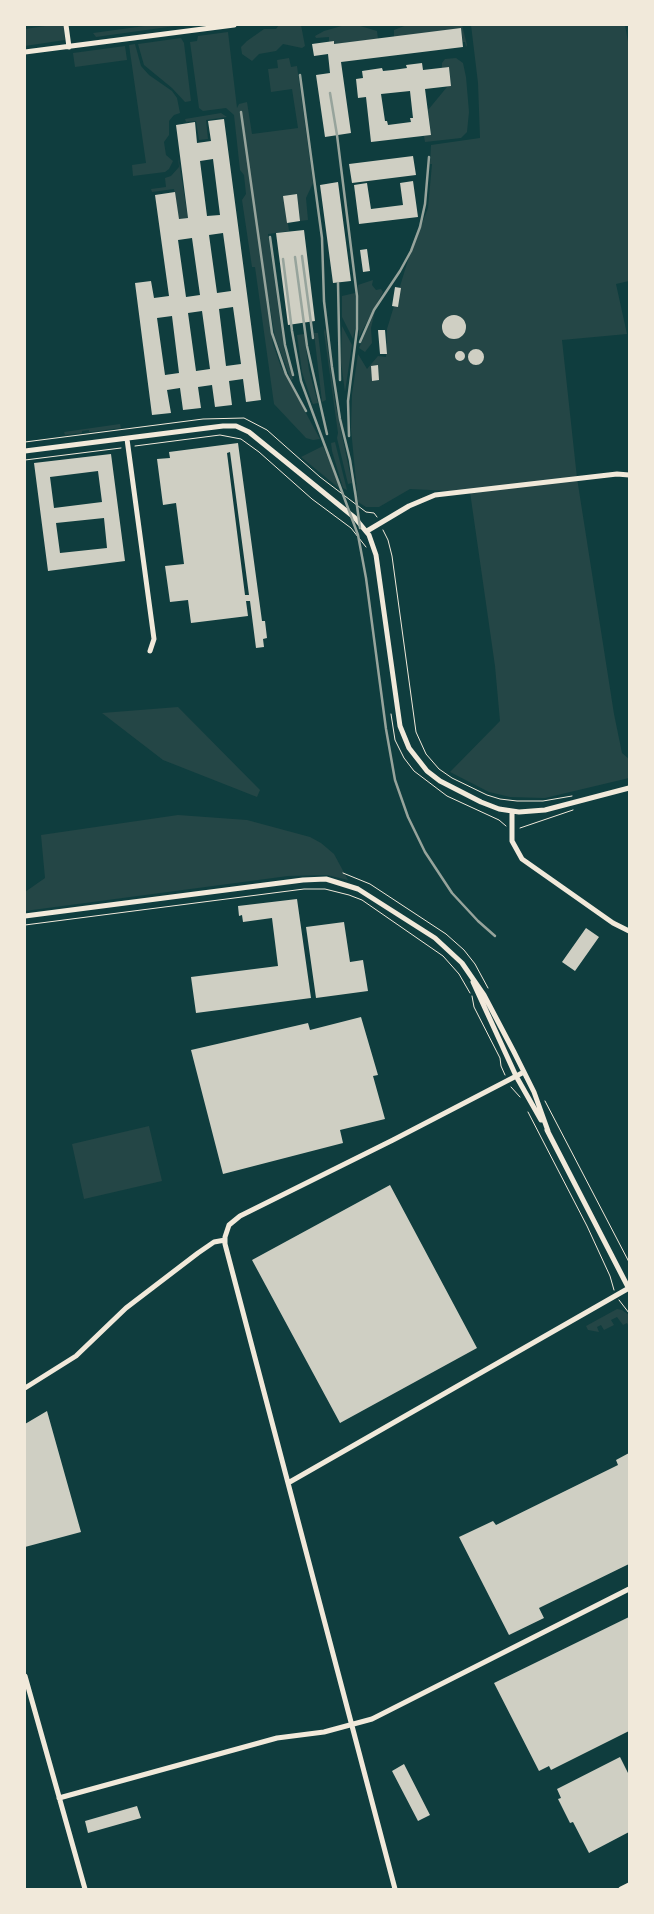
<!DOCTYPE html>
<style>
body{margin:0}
#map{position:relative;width:654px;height:1914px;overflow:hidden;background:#0f3d3e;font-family:"Playfair Display",serif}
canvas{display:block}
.frame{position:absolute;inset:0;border:26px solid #f1e9da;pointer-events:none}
</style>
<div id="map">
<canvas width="654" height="1914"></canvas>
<div class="frame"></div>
</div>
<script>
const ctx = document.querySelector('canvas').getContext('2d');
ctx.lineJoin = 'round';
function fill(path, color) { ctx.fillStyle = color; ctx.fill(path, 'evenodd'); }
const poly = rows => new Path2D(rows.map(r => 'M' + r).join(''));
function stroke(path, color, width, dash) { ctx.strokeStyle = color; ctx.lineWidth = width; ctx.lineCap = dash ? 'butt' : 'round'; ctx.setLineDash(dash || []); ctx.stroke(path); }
fill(poly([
 [52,25,64,25,65,40,25,46,25,29],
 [152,25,182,25,96,37,93,33],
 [279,25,301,25,305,46,302,48,283,44,276,51,259,54,252,61,242,54,241,47,247,41,264,29,276,29],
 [345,25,357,25,377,31,378,39,334,44,334,41,329,42,329,37,316,38,315,36,324,31],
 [407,25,462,25,467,45,466,47,465,42,463,42,461,29,394,37,394,30],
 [471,25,625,25,629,47,629,281,616,284,627,334,562,340,577,478,614,714,622,753,629,759,629,778,545,798,510,797,489,792,450,772,500,721,495,666,470,492,410,489,379,507,366,507,358,502,351,429,352,394,358,354,367,369,378,356,386,357,387,329,408,260,428,208,432,164,430,164,431,145,480,138,478,83],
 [228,32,237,108,239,104,247,102,252,134,298,128,292,89,271,92,268,69,278,68,277,60,289,58,291,67,297,66,313,183,306,198,308,220,300,221,297,194,284,196,289,231,268,234,284,348,293,379,291,380,275,337,269,301,266,301,273,344,281,367,320,439,313,440,306,438,274,404,255,267,252,267,242,200,246,194,244,175,240,170,234,115,226,108,203,111,199,108,190,42,197,41,198,36],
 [181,38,184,43,191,101,185,102,172,88,144,65,138,44],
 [135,44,141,66,149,75,172,91,177,98,180,113,174,115,169,121,169,135,164,142,166,155,173,161,169,169,165,172,133,176,132,165,146,163,129,45],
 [125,46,127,60,75,67,73,53],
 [456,58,463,63,466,77,469,112,467,132,461,138,425,142,424,136,431,135,428,110,447,87,451,85,449,67,442,68,442,63,445,59],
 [221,113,227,117,206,120,208,139,199,140,196,121,186,122,185,119],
 [178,156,188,218,179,219,174,189,152,192,151,189,166,187,165,178,171,176,179,167],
 [373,280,372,285,376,290,381,289,383,292,359,337,358,285],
 [355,293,355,329,353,339,342,317,342,296],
 [375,311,371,328,372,343,365,352,359,348],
 [342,326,352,345,345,392,341,362],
 [325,328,335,402,352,483,348,484,337,438,338,433,324,332],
 [314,333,318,333,326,400,322,402],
 [304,334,309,370,318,403,313,404,312,402,302,372,297,335],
 [120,424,121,428,89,432,89,430,82,431,82,433,65,435,64,432],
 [335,442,347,490,343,488,332,451,331,443],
 [323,446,340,487,340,489,301,457],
 [178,707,260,790,257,797,163,760,102,713],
 [178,815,247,820,310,837,321,843,334,854,348,880,327,875,288,876,25,911,25,892,45,878,41,835],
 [149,1126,162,1181,84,1199,72,1144],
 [617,1309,622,1310,629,1315,629,1327,627,1323,623,1325,617,1317,611,1320,614,1325,604,1330,601,1325,597,1327,599,1332,588,1330,586,1326]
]), '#244646');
fill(poly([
 [461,28,463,47,341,62,351,133,325,137,316,75,330,73,328,54,314,56,312,44,334,41,334,44],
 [422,63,423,70,449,67,451,86,425,89,431,135,371,142,366,97,358,98,356,79,363,78,362,71,382,68,383,71,393,70,407,68,406,65],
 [410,91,413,118,410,118,411,122,388,125,387,121,385,121,381,94],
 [224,119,261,400,246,402,243,379,229,381,232,405,215,407,212,385,198,387,201,408,183,410,180,388,167,390,171,413,152,415,135,283,151,281,154,298,169,296,155,195,175,192,179,219,188,218,176,125,195,122,197,143,211,141,208,121],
 [213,159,220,215,207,216,200,161],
 [223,233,231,291,217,293,209,235],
 [192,238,200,295,186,297,178,240],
 [233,307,241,364,226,366,219,309],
 [202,311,210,369,196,371,188,313],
 [172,316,179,373,165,375,157,318],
 [413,156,416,175,352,183,349,164],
 [413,181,418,217,359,224,354,185,367,183,371,209,403,205,400,183],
 [338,182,351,281,333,283,320,185],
 [297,194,300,221,287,223,283,196],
 [304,230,315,321,288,325,276,233],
 [367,249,370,271,363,272,360,250],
 [395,287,401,288,398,307,392,306],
 '442 327a12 12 0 1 1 24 0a12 12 0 1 1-24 0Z',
 [378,330,385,330,387,354,380,354],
 '468 357a8 8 0 1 1 16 0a8 8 0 1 1-16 0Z',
 '455 356a5 5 0 1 1 10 0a5 5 0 1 1-10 0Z',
 [378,365,379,380,372,381,371,366],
 [238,443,262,621,265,621,267,638,263,639,264,647,256,648,250,601,246,601,248,616,191,623,188,600,170,602,165,566,184,564,176,503,163,505,157,459,170,458,169,452],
 [230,452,249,595,245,595,227,453],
 [111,454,125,561,48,571,34,463],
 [98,471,102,502,54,508,50,477],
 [104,518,107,548,60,553,56,523],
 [297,899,311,998,196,1013,191,977,278,966,272,918,243,922,242,915,239,916,238,906],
 [344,922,350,962,363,960,368,991,316,998,306,927],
 [586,928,599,937,575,971,562,962],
 [361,1017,378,1075,373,1076,385,1119,340,1130,343,1143,223,1174,191,1050,308,1023,310,1030],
 [390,1185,477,1348,340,1423,252,1260],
 [47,1411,81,1532,25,1547,25,1424],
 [629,1453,629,1564,539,1608,544,1618,509,1635,459,1537,493,1521,496,1525,618,1465,616,1460],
 [629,1617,629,1731,551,1770,549,1766,539,1771,494,1683],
 [620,1757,629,1775,629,1832,589,1853,573,1822,570,1823,558,1799,561,1798,557,1789],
 [404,1764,430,1815,418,1821,392,1771],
 [137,1806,141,1818,88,1833,85,1821]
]), '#cfcfc3');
stroke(poly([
 [25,442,203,419,244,418,267,430,320,477,366,512,374,513,377,517],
 [135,446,220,435,241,439,259,452,312,499,351,528,366,547],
 [25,460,121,448],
 [383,530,388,540,392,556,416,732,426,754,439,769,452,778,487,795,500,799,517,801,543,801,572,796],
 [391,714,395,740,404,758,414,771,447,796,499,820,506,826],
 [520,828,573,810],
 [343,873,370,884,446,934,464,950,475,964,488,988],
 [25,925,304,889,325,889,349,895,362,900,443,956,459,974,470,993],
 [472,996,474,1007,500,1058,501,1066,505,1075],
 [511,1087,520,1097],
 [545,1101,629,1262],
 [528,1112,587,1226,610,1276,614,1290],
 [619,1300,629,1313]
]), '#f1e9da', 1);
stroke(poly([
 [66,25,69,47],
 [25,52,234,25],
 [127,439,154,639,150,651],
 [25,451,223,426,236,426,249,432,355,518,369,535,376,555,400,726,409,748,427,771,440,781,481,802,499,809,519,812,545,810,629,788],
 [367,531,409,506,435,495,617,474,629,475],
 [512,811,512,841,522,859,613,923,629,931],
 [25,916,303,880,326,879,358,889,435,938,462,963,484,995,514,1052,534,1092,548,1131],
 [473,982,516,1076,541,1120],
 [547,1130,629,1289],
 [25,1388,76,1356,126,1308,198,1253,214,1242,225,1240],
 [288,1483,629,1288],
 [25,1676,85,1889],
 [59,1798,277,1738,324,1732,372,1719,629,1589],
 [395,1889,225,1244,225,1237,229,1225,240,1216,393,1140,524,1072],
 [621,1889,629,1885]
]), '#f1e9da', 5);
stroke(poly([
 [300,75,322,238,324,301,332,367,340,419,350,460,356,498],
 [330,93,337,135,357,296,357,329,348,401,349,436],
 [241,112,272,333,286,374,306,411],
 [270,237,285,345,293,375],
 [302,256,313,338],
 [295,257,307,346,327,434],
 [283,259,292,331,301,381,358,535,366,578,386,729,395,780,408,817,425,852,452,893,478,921,495,936],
 [338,283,340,380],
 [360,342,374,310,400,271,411,251,420,227,425,204,429,157],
 [355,491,360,528]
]), '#97a49c', 2.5);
</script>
